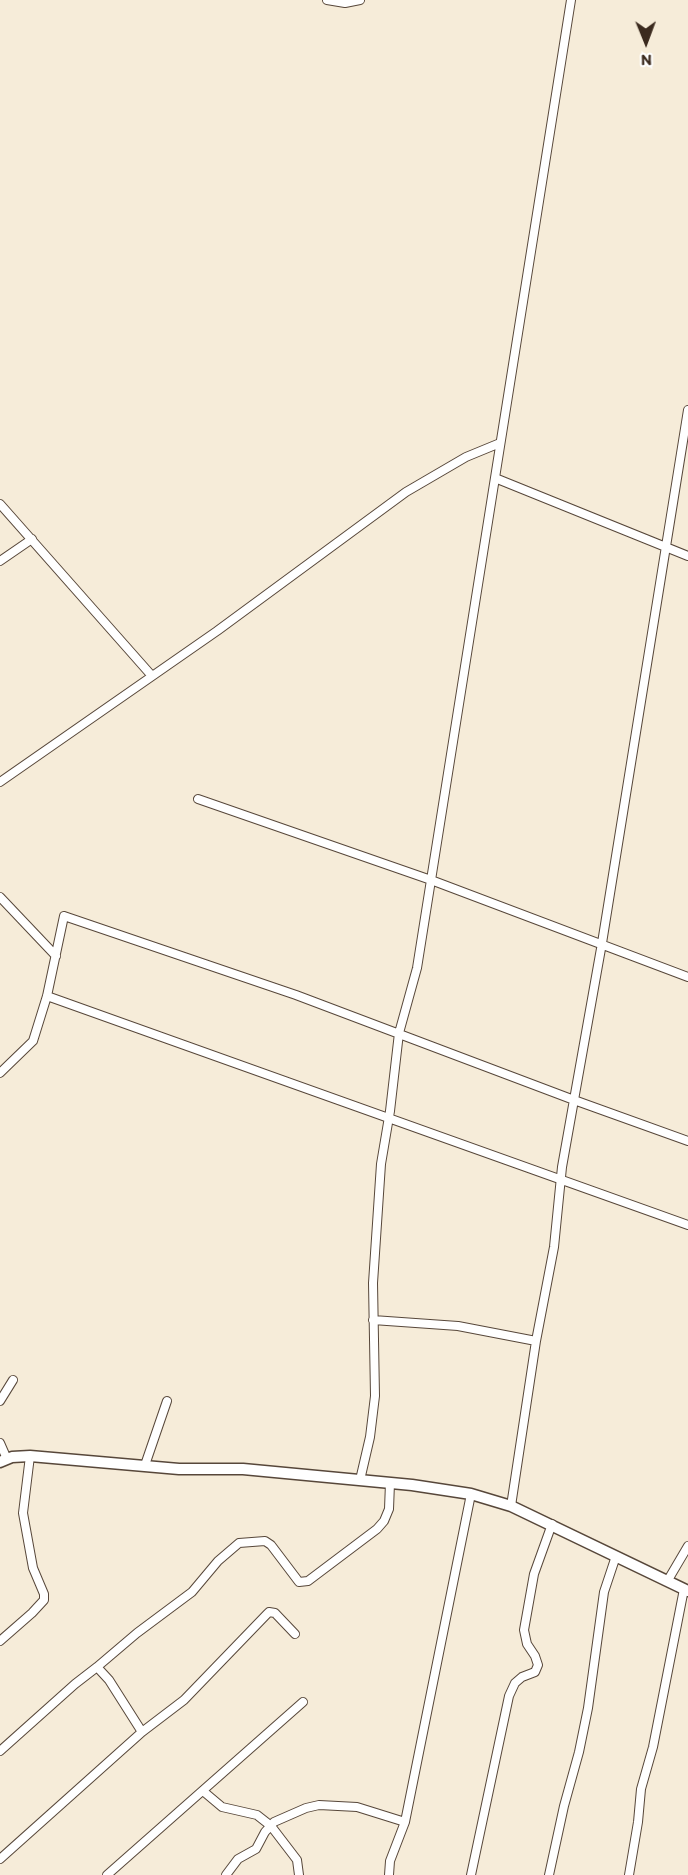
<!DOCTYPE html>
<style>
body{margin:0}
#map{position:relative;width:688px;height:1875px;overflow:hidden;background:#f6ecd9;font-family:Itim,sans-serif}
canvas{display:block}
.north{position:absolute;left:616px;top:12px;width:60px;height:60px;-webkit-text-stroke:4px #fff;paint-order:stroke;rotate:179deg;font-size:16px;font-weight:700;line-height:24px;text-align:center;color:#3b2a1e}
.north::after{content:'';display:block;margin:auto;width:21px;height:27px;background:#3b2a1e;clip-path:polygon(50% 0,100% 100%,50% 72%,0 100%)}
</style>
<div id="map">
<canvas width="688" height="1875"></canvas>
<div class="north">N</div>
</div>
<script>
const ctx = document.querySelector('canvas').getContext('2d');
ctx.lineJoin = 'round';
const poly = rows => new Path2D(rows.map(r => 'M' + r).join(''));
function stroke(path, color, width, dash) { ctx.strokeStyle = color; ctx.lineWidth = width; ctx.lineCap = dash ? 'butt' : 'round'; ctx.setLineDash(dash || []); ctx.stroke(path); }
const minor = poly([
 [327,0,345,3,360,0],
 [495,478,688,556],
 [0,504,152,676],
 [0,561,32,539],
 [0,782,217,631,406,492,466,457,500,443],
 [198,799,431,880,688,977],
 [0,897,56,956],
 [47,996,688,1225],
 [0,1073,33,1041,47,996,64,916,296,995,574,1100,688,1141],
 [373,1320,458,1326,536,1341],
 [0,1401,13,1380],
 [0,1443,7,1459],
 [145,1465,167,1401],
 [360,1480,370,1437,375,1396,373,1283,381,1164,390,1111,399,1033,417,968,571,0],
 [511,1506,536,1341,554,1247,562,1167,602,943,688,410],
 [668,1580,688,1546],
 [0,1641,32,1613,44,1600,44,1594,33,1568,23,1513,30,1456],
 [97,1667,137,1633,192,1592,218,1561,239,1543,265,1541,271,1545,299,1582,308,1581,377,1529,384,1521,389,1509,390,1483],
 [0,1751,75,1684,97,1667,109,1680,142,1732],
 [203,1791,222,1807,257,1815,271,1826,297,1860,299,1875],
 [0,1859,142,1732,184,1700,267,1614,269,1612,275,1613,295,1634],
 [107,1875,303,1702],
 [226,1875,238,1859,256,1849,265,1832,274,1822,306,1808,319,1805,357,1807,405,1822],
 [389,1875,390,1861,405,1822,471,1494],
 [471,1875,509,1696,515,1683,522,1677,535,1672,538,1665,535,1656,527,1644,524,1630,534,1574,552,1524],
 [549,1875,564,1806,579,1752,588,1708,604,1592,616,1556],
 [629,1875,638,1822,641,1789,653,1747,684,1589]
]);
const tertiary = poly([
 [0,1462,12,1457,30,1456,179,1469,243,1469,412,1485,471,1494,511,1506,688,1591]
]);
stroke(minor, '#57473a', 10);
stroke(tertiary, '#57473a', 13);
stroke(minor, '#fff', 8);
stroke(tertiary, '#fff', 10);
</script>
